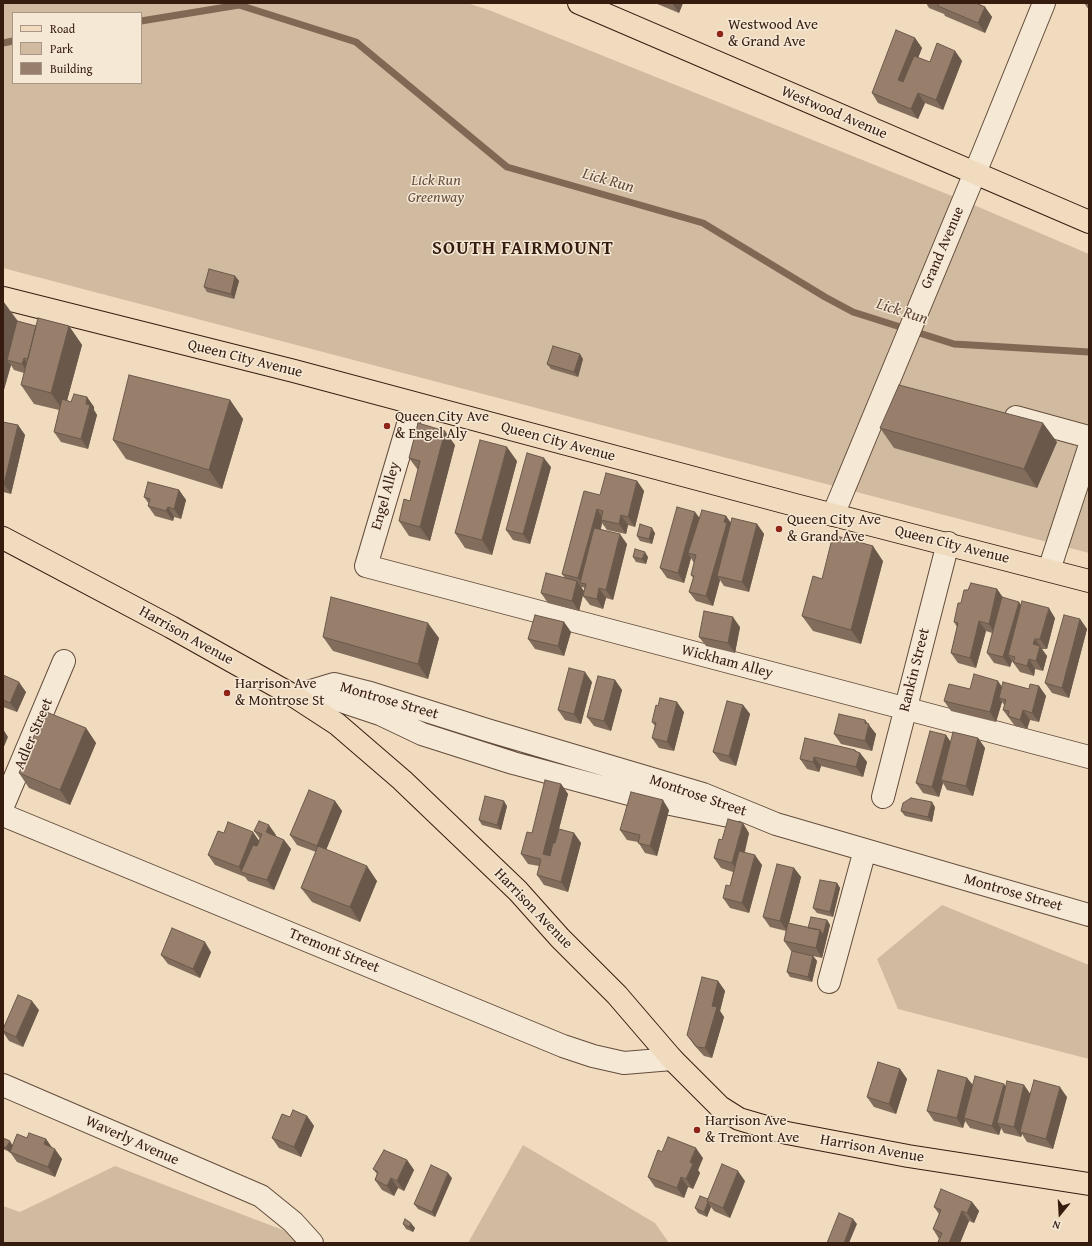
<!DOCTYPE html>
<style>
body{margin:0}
#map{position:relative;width:1092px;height:1246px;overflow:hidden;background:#f0dbbf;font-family:"Gentium Book Plus",serif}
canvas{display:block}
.frame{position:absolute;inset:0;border:4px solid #361c0f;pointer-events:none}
.legend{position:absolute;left:12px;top:12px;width:130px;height:72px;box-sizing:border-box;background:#f5e8d5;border:1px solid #a99686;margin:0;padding:5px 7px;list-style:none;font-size:12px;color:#361c0f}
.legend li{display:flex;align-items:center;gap:8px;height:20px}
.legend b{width:20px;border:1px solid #a99686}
.north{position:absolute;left:1040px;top:1194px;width:40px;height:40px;-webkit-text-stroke:3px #f5e8d5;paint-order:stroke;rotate:198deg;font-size:11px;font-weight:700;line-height:16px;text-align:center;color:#361c0f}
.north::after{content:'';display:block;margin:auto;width:14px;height:18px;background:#361c0f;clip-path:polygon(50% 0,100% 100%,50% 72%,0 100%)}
</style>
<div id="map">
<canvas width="1092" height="1246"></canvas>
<div class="frame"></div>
<ul class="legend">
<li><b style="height:5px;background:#f0dbbf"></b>Road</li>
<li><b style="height:11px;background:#d0bba1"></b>Park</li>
<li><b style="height:11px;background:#977f6b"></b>Building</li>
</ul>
<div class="north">N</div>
</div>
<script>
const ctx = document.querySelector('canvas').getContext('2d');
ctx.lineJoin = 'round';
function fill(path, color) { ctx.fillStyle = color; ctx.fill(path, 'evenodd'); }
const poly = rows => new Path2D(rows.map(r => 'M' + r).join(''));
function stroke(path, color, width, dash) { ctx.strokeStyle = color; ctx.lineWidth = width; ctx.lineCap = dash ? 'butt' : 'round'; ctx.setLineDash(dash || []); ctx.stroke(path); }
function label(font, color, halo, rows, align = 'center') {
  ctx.font = font + ' "Gentium Book Plus",serif'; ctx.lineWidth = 3; ctx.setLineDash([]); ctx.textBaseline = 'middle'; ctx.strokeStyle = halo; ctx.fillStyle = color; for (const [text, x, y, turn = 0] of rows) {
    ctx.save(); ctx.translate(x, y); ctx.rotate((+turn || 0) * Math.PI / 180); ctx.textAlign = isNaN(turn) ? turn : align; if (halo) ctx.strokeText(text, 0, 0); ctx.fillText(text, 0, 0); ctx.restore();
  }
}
fill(poly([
 [3,3,467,3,489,10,962,200,1089,254,1089,553,3,268],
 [13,13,141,13,141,83,13,83],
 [942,905,1089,965,1089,1059,898,1009,877,959],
 [523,1145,655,1223,669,1243,468,1243],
 [115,1166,317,1243,3,1243,3,1206,20,1212]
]), '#d0bba1');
stroke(poly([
 [141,21,239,5,356,42,507,167,703,223,825,297,853,312,954,344,1089,352],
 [3,43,13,41]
]), '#806855', 7);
const minor = poly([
 [414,404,366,566,1089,757],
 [1016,417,1089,437],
 [833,515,984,151,1044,3],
 [1049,570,1089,448],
 [294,696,334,684,370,693,487,730,703,794,776,824,1089,915],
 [321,699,341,701,380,714,422,734,513,763,651,800,729,816],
 [883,797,948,543],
 [3,806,64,661],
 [3,815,563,1046,593,1056,624,1063,672,1059],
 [829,982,865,850],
 [3,1085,261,1196,293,1222,312,1243]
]);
const major = poly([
 [579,3,1089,222],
 [3,298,294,371,795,505,1089,581],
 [3,538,171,627,294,696,337,724,402,780,518,891,560,938,617,995,672,1059,720,1107,739,1119,787,1133,908,1156,1089,1184]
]);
stroke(minor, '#644c3b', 24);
stroke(major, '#361c0f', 24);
stroke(minor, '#f5e8d5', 22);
stroke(major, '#f0dbbf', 22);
fill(poly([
 [655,3,683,3,679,13],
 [926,3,976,3,985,7,992,17,985,33,945,16,944,14,929,8],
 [1084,3,1089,3,1089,10],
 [915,38,922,48,918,58,930,62,955,51,962,61,943,110,925,103,918,119,878,103,872,93],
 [235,276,239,281,234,299,207,292,204,287],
 [3,301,18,321,36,326,69,326,82,345,67,400,71,402,87,397,94,407,94,410,97,415,88,449,61,442,54,432,59,410,34,404,21,385,24,373,14,370,11,365,3,393],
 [583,359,578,377,551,369,547,364],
 [230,400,243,419,222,489,126,459,113,440],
 [3,422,18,425,25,435,11,494,3,492],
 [880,428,1057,442,1037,488,894,448],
 [455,445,430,541,409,536,399,521,410,501,418,470,409,458],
 [517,461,492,555,465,548,455,533],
 [551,467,530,544,513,540,506,530],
 [637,481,644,491,635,527,628,525,626,534,607,530,602,523,601,529,627,544,613,600,606,598,603,609,590,605,583,596,585,589,583,587,581,587,584,591,579,611,548,603,541,593,565,578,562,574,600,495],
 [179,490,186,500,181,519,174,517,173,521,155,516,148,506,149,504,144,497],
 [726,516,731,523,757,524,764,534,749,592,724,586,720,580,713,606,696,601,689,592,693,578,691,575,694,563,691,558,684,583,667,578,660,568,699,518],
 [655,533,652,544,640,541,637,536],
 [633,557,648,557,646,564,636,562],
 [883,561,861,644,813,631,802,616,822,579],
 [997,589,1003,598,1021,605,1055,618,1047,649,1041,649,1047,656,1043,671,1035,669,1034,676,1020,672,1012,661,1010,667,994,663,987,653,992,633,986,631,976,668,958,663,951,653,957,627,954,622,961,603,968,590],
 [1080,619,1087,629,1069,698,1052,693,1045,683],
 [564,622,571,632,564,656,535,649,528,639],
 [740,627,735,653,706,646,699,637],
 [323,637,439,638,428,679,333,651],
 [3,675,26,692,17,712,3,707],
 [615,680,622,690,611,731,594,726,587,717],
 [592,682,581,724,565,720,558,710],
 [1002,686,1029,689,1039,686,1046,696,1039,722,1030,720,1027,729,1015,726,1003,710,1005,706,1002,702,996,722,951,711,944,701,970,689],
 [743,705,750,714,736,766,720,761,713,752],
 [684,712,674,751,659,748,652,738,655,726,652,722],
 [865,720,876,734,872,751,841,744,834,734],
 [86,728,96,743,70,805,29,788,19,773],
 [946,735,950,742,978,738,985,748,973,796,947,790,943,783,939,797,923,793,916,783],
 [855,750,857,752,860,753,867,762,863,777,821,766,819,772,807,769,800,759],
 [561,784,568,794,559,829,574,833,581,843,568,892,544,885,537,875,539,866,528,864,521,854,532,833],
 [335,801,342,811,326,850,377,881,360,922,312,902,301,888,316,852,297,845,290,835],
 [507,806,501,830,482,825,479,820],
 [935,807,932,822,905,816,901,811],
 [669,810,657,856,645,853,638,842,627,840,620,830],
 [254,831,276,835,275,836,284,840,291,849,274,890,248,881,245,877,215,865,208,855,224,833,259,841,260,839],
 [749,833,745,852,762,865,749,913,730,908,723,898,730,886,733,872,721,868,714,858,722,840],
 [794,868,801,877,789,923,808,928,827,920,830,925,822,958,813,956,817,961,812,982,790,977,787,972,792,951,791,951,784,941,786,931,770,927,763,917],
 [837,883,840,888,833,917,817,913,813,908],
 [211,952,200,978,168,964,161,955],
 [718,981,725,991,720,1011,724,1017,712,1058,704,1056,694,1045,687,1035],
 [39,1010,23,1047,9,1041,3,1032,3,1029],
 [900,1069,907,1079,896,1114,874,1107,867,1097],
 [967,1078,973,1085,1004,1084,1006,1087,1024,1085,1030,1094,1067,1097,1053,1149,1027,1142,1022,1134,1021,1137,1004,1133,1001,1128,999,1135,970,1128,965,1121,963,1128,934,1121,927,1111],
 [307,1116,314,1126,301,1157,279,1148,272,1138,290,1117],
 [3,1138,12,1145,27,1138,46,1139,52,1148,62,1159,55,1177,17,1162,10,1152,3,1149],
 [662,1152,703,1158,698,1170,700,1173,693,1189,688,1187,684,1198,655,1187,648,1177],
 [407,1160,414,1170,404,1191,398,1188,394,1196,382,1190,375,1180,377,1174,373,1169],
 [452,1178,435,1217,418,1209,414,1204],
 [745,1181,730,1218,714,1211,711,1207,707,1217,698,1213,695,1208,708,1199],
 [972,1202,979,1211,974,1223,969,1221,960,1243,939,1243,938,1242,939,1239,933,1229,939,1214,934,1207],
 [403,1224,415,1228,413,1232,406,1229]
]), '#826d5c');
fill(poly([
 [672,3,683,3,679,13],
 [985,7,992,17,985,33,978,23],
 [915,38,922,48,905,90,898,80],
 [955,51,962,61,943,110,936,100],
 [918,93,925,103,918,119,911,109],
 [235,276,239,281,234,299,231,294],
 [3,301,21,327,7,360,11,365,3,393],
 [69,326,82,345,64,412,51,393],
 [580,354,583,359,578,377,574,372],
 [24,358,30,368,29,374,22,364],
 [87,397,94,407,94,410,97,415,88,449,81,439],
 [230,400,243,419,222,489,209,470],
 [1043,423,1057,442,1037,488,1024,469],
 [18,425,25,435,11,494,4,484],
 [445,431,455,445,430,541,420,527],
 [507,447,517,461,492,555,482,540],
 [544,458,551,467,530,544,523,534],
 [637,481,644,491,635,527,628,517],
 [179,490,186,500,181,519,174,509],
 [168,507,174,517,173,521,166,511],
 [597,509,603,519,601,520,602,523,586,584,582,583,578,578],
 [695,512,702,521,688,553,691,558,684,583,678,573],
 [621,515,628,525,626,534,619,524],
 [726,516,733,526,717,576,720,580,713,606,706,596],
 [757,524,764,534,749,592,742,582],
 [652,528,655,533,652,544,649,539],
 [620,534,627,544,613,600,606,590],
 [873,546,883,561,861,644,851,630],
 [645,552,648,557,646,564,642,559],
 [577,581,584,591,579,611,572,601],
 [599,588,606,598,603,609,597,599],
 [997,589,1004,599,995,634,989,624],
 [1019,602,1026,611,1008,655,1012,661,1010,667,1003,657],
 [1049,608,1055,618,1047,649,1040,639],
 [733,617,740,627,735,653,728,643],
 [1080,619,1087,629,1069,698,1062,688],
 [979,621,986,631,976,668,970,658],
 [564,622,571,632,564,656,558,646],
 [428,623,439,638,428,679,418,664],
 [1035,639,1047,656,1043,671,1036,661,1033,644],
 [1029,659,1035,669,1034,676,1027,666],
 [585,672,592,682,581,724,574,714],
 [615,680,622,690,611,731,604,721],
 [998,681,1005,691,999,698,1002,702,996,722,990,712],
 [19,682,26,692,17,712,10,703],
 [1039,686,1046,696,1039,722,1032,713],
 [677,702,684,712,674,751,667,742],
 [743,705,750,714,736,766,729,756],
 [1023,710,1030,720,1027,729,1020,720],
 [865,720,876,734,872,751,865,741],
 [86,728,96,743,70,805,60,790],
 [3,729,8,737,3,749],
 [946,735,953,745,941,780,943,783,939,797,932,787],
 [978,738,985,748,973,796,966,786],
 [855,750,859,755,860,753,867,762,863,777,856,767],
 [814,757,821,766,819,772,813,762],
 [561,784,568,794,550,864,543,854],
 [663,800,669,810,657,856,650,846],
 [335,801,342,811,324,855,317,846],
 [504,801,507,806,501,830,497,825],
 [932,802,935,807,932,822,928,817],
 [743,823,749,833,739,873,732,863],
 [269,825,276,835,273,842,266,832],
 [253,832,260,842,242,872,239,867],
 [574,833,581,843,568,892,561,882],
 [284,840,291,849,274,890,267,880],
 [755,855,762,865,749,913,742,903],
 [367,866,377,881,360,922,350,907],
 [794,868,801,877,787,931,780,921],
 [837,883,840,888,833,917,830,912],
 [827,920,830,925,822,958,816,948,820,930],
 [205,942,211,952,200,978,193,969],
 [813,956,817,961,812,982,808,977],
 [718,981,725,991,720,1011,724,1017,712,1058,705,1048,712,1006],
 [32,1001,39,1010,23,1047,16,1037],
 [900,1069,907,1079,896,1114,889,1104],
 [967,1078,974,1087,964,1118,965,1121,963,1128,957,1118],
 [1004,1084,1011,1094,997,1123,1001,1128,999,1135,992,1126],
 [1024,1085,1031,1095,1020,1132,1022,1134,1021,1137,1014,1127],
 [1060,1087,1067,1097,1053,1149,1046,1139],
 [307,1116,314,1126,301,1157,294,1147],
 [46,1139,53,1149,44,1144],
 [10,1141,13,1146,10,1153,6,1148],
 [696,1148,703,1158,698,1170,700,1173,693,1189,686,1179,690,1162],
 [55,1149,62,1159,55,1177,48,1167],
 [407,1160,414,1170,404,1191,397,1181],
 [738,1171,745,1181,730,1218,723,1208],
 [448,1173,452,1178,435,1217,432,1212],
 [681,1177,688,1187,684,1198,677,1188],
 [391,1178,398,1188,394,1196,387,1186],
 [708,1202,711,1207,707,1217,704,1212],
 [972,1202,979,1211,974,1223,967,1213],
 [962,1211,969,1221,960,1243,949,1243],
 [853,1219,857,1224,849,1243,844,1243],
 [411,1223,415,1228,413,1232,409,1227]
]), '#6a594b');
const building = poly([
 [935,3,976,3,985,7,978,23,938,6,939,5,935,3],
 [896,30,915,38,898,80,903,82,914,56,930,62,937,43,955,51,936,100,918,93,911,109,872,93,896,30],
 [209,269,235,276,231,294,204,287,209,269],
 [38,318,69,326,51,393,21,385,38,318],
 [17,321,36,326,28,359,24,358,22,364,7,360,17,321],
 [553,346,580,354,574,372,547,364,553,346],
 [129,375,230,400,209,470,113,440,129,375],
 [899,385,1043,423,1024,469,880,428,899,385],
 [74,394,87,397,86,404,90,405,81,439,54,432,62,399,71,402,74,394],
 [3,422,18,425,4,484,3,484,3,422],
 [418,423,445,431,420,527,399,521,404,499,410,501,420,461,409,458,418,423],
 [480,440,507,447,482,540,455,533,480,440],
 [527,453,544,458,523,534,506,530,527,453],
 [606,473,637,481,628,517,621,515,619,524,601,520,603,511,597,509,578,578,562,574,584,491,600,495,606,473],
 [148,482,179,490,174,509,168,507,166,511,148,506,150,499,144,497,148,482],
 [677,507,695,512,678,573,660,568,677,507],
 [702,510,726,516,724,522,727,523,706,596,689,592,694,576,691,575,696,555,688,553,702,510],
 [732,518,757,524,742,582,717,576,732,518],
 [640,524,652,528,649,539,637,536,640,524],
 [594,528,620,534,606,590,599,588,597,599,583,596,586,584,580,583,594,528],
 [833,535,873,546,851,630,802,616,813,576,822,579,833,535],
 [635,549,645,552,642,559,633,557,635,549],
 [546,573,577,581,572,601,541,593,546,573],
 [971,583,997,589,989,624,979,621,970,658,951,653,958,623,954,622,958,603,961,603,964,590,968,590,971,583],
 [331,597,428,623,418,664,323,637,331,597],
 [1002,597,1019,602,1003,657,987,653,1002,597],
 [1022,601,1049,608,1040,639,1035,639,1033,644,1040,646,1036,661,1029,659,1027,666,1013,662,1015,657,1008,655,1022,601],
 [704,611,733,617,728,643,699,637,704,611],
 [535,615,564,622,558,646,528,639,535,615],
 [1064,615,1080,619,1062,688,1045,683,1064,615],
 [569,668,585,672,574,714,558,710,569,668],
 [974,674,998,681,990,712,944,701,949,684,970,689,974,674],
 [3,675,19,682,10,703,3,700,3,675],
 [598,676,615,680,604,721,587,717,598,676],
 [1003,682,1029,689,1030,684,1039,686,1032,713,1023,710,1020,720,1008,716,1009,711,1003,710,1006,700,999,698,1003,682],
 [660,698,677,702,667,742,652,738,656,723,652,722,656,705,658,706,660,698],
 [727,701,743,705,729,756,713,752,727,701],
 [44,711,86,728,60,790,19,773,44,711],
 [839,714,865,720,865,723,869,724,865,741,834,734,839,714],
 [930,731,946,735,932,787,916,783,930,731],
 [953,732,978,738,966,786,941,780,953,732],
 [805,738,855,750,855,751,860,753,856,767,814,757,813,762,800,759,805,738],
 [545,780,561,784,543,854,550,856,553,843,555,843,559,829,574,833,561,882,537,875,541,859,521,854,527,832,532,833,545,780],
 [309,790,335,801,317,846,290,835,309,790],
 [631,792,663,800,650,846,638,843,640,835,620,830,631,792],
 [485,796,504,801,497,825,479,820,485,796],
 [911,798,932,802,928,817,901,811,903,803,911,798],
 [728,819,743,823,732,863,714,858,719,839,722,840,728,819],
 [259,821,269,825,266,832,284,840,267,880,241,872,253,845,257,846,262,834,254,831,259,821],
 [228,822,253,832,239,867,208,855,218,831,224,833,228,822],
 [318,846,367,866,350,907,301,888,318,846],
 [739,851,755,855,742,903,723,898,726,885,730,886,739,851],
 [777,864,794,868,780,921,763,917,777,864],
 [820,880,837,883,830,912,813,908,820,880],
 [811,917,827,920,823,935,820,930,808,928,811,917],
 [788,923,820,930,816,948,784,941,788,923],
 [172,928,205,942,193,969,161,955,172,928],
 [792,951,813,956,808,977,787,972,792,951],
 [702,977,718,981,712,1006,717,1007,705,1048,697,1047,687,1035,702,977],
 [18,995,32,1001,16,1037,3,1031,3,1029,18,995],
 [878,1062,900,1069,889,1104,867,1097,878,1062],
 [938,1070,967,1078,957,1118,927,1111,938,1070],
 [975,1076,1004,1084,992,1126,964,1118,975,1076],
 [1034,1080,1060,1087,1046,1139,1020,1132,1034,1080],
 [1007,1081,1024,1085,1014,1127,997,1123,1007,1081],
 [293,1110,307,1116,294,1147,272,1138,282,1114,290,1117,293,1110],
 [29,1133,46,1139,44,1144,55,1149,48,1167,10,1152,17,1134,27,1138,29,1133],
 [668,1137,696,1148,690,1162,693,1164,686,1179,681,1177,677,1188,648,1177,658,1150,662,1152,668,1137],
 [3,1138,10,1141,6,1148,3,1146,3,1138],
 [384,1150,407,1160,397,1181,391,1178,387,1186,375,1180,378,1172,373,1169,384,1150],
 [722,1164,738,1171,723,1208,707,1201,722,1164],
 [431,1165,448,1173,432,1212,414,1204,431,1165],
 [941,1189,972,1202,967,1213,962,1211,949,1243,941,1243,938,1242,942,1233,933,1229,941,1210,934,1207,941,1189],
 [700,1196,708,1199,707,1201,708,1202,704,1212,695,1208,700,1196],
 [839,1213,853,1219,844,1243,827,1243,839,1213],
 [405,1219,411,1223,409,1227,403,1224,405,1219]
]);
fill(building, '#977f6b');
stroke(building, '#6a594b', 1);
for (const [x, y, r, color] of [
 [720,34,4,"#8f2418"],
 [387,426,4,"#8f2418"],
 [779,529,4,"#8f2418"],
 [227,693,4,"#8f2418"],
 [697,1130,4,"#8f2418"]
]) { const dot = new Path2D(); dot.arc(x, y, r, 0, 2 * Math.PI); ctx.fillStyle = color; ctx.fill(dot); stroke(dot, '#f5e8d5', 1.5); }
label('15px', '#361c0f', '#f5e8d5', [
 ["Westwood Ave",728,25],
 ["& Grand Ave",728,42],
 ["Queen City Ave",395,417],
 ["& Engel Aly",395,434],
 ["Queen City Ave",787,520],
 ["& Grand Ave",787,537],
 ["Harrison Ave",235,684],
 ["& Montrose St",235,701],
 ["Harrison Ave",705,1121],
 ["& Tremont Ave",705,1138]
], 'left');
label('15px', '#361c0f', '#f5e8d5', [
 ["Westwood Avenue",834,113,23],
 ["Grand Avenue",943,248,-67],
 ["Queen City Avenue",245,359,14],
 ["Queen City Avenue",558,442,15],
 ["Engel Alley",386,496,-74],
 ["Queen City Avenue",952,545,14],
 ["Harrison Avenue",186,636,29],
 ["Wickham Alley",727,662,15],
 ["Rankin Street",915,670,-76],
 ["Montrose Street",389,701,16],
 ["Adler Street",34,734,-67],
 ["Montrose Street",698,796,19],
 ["Montrose Street",1013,893,16],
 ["Harrison Avenue",533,909,46],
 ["Tremont Street",334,951,22],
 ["Waverly Avenue",132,1141,24],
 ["Harrison Avenue",872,1149,10]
]);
label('italic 15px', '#644c3b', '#f5e8d5', [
 ["Lick Run",436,181],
 ["Greenway",436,198]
]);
label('italic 16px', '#614838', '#f5e8d5', [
 ["Lick Run",608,181,16],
 ["Lick Run",902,312,18]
]);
ctx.letterSpacing = '1px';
label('bold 19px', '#361c0f', '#f5e8d5', [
 ["SOUTH FAIRMOUNT",523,249]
]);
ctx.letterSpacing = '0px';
</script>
